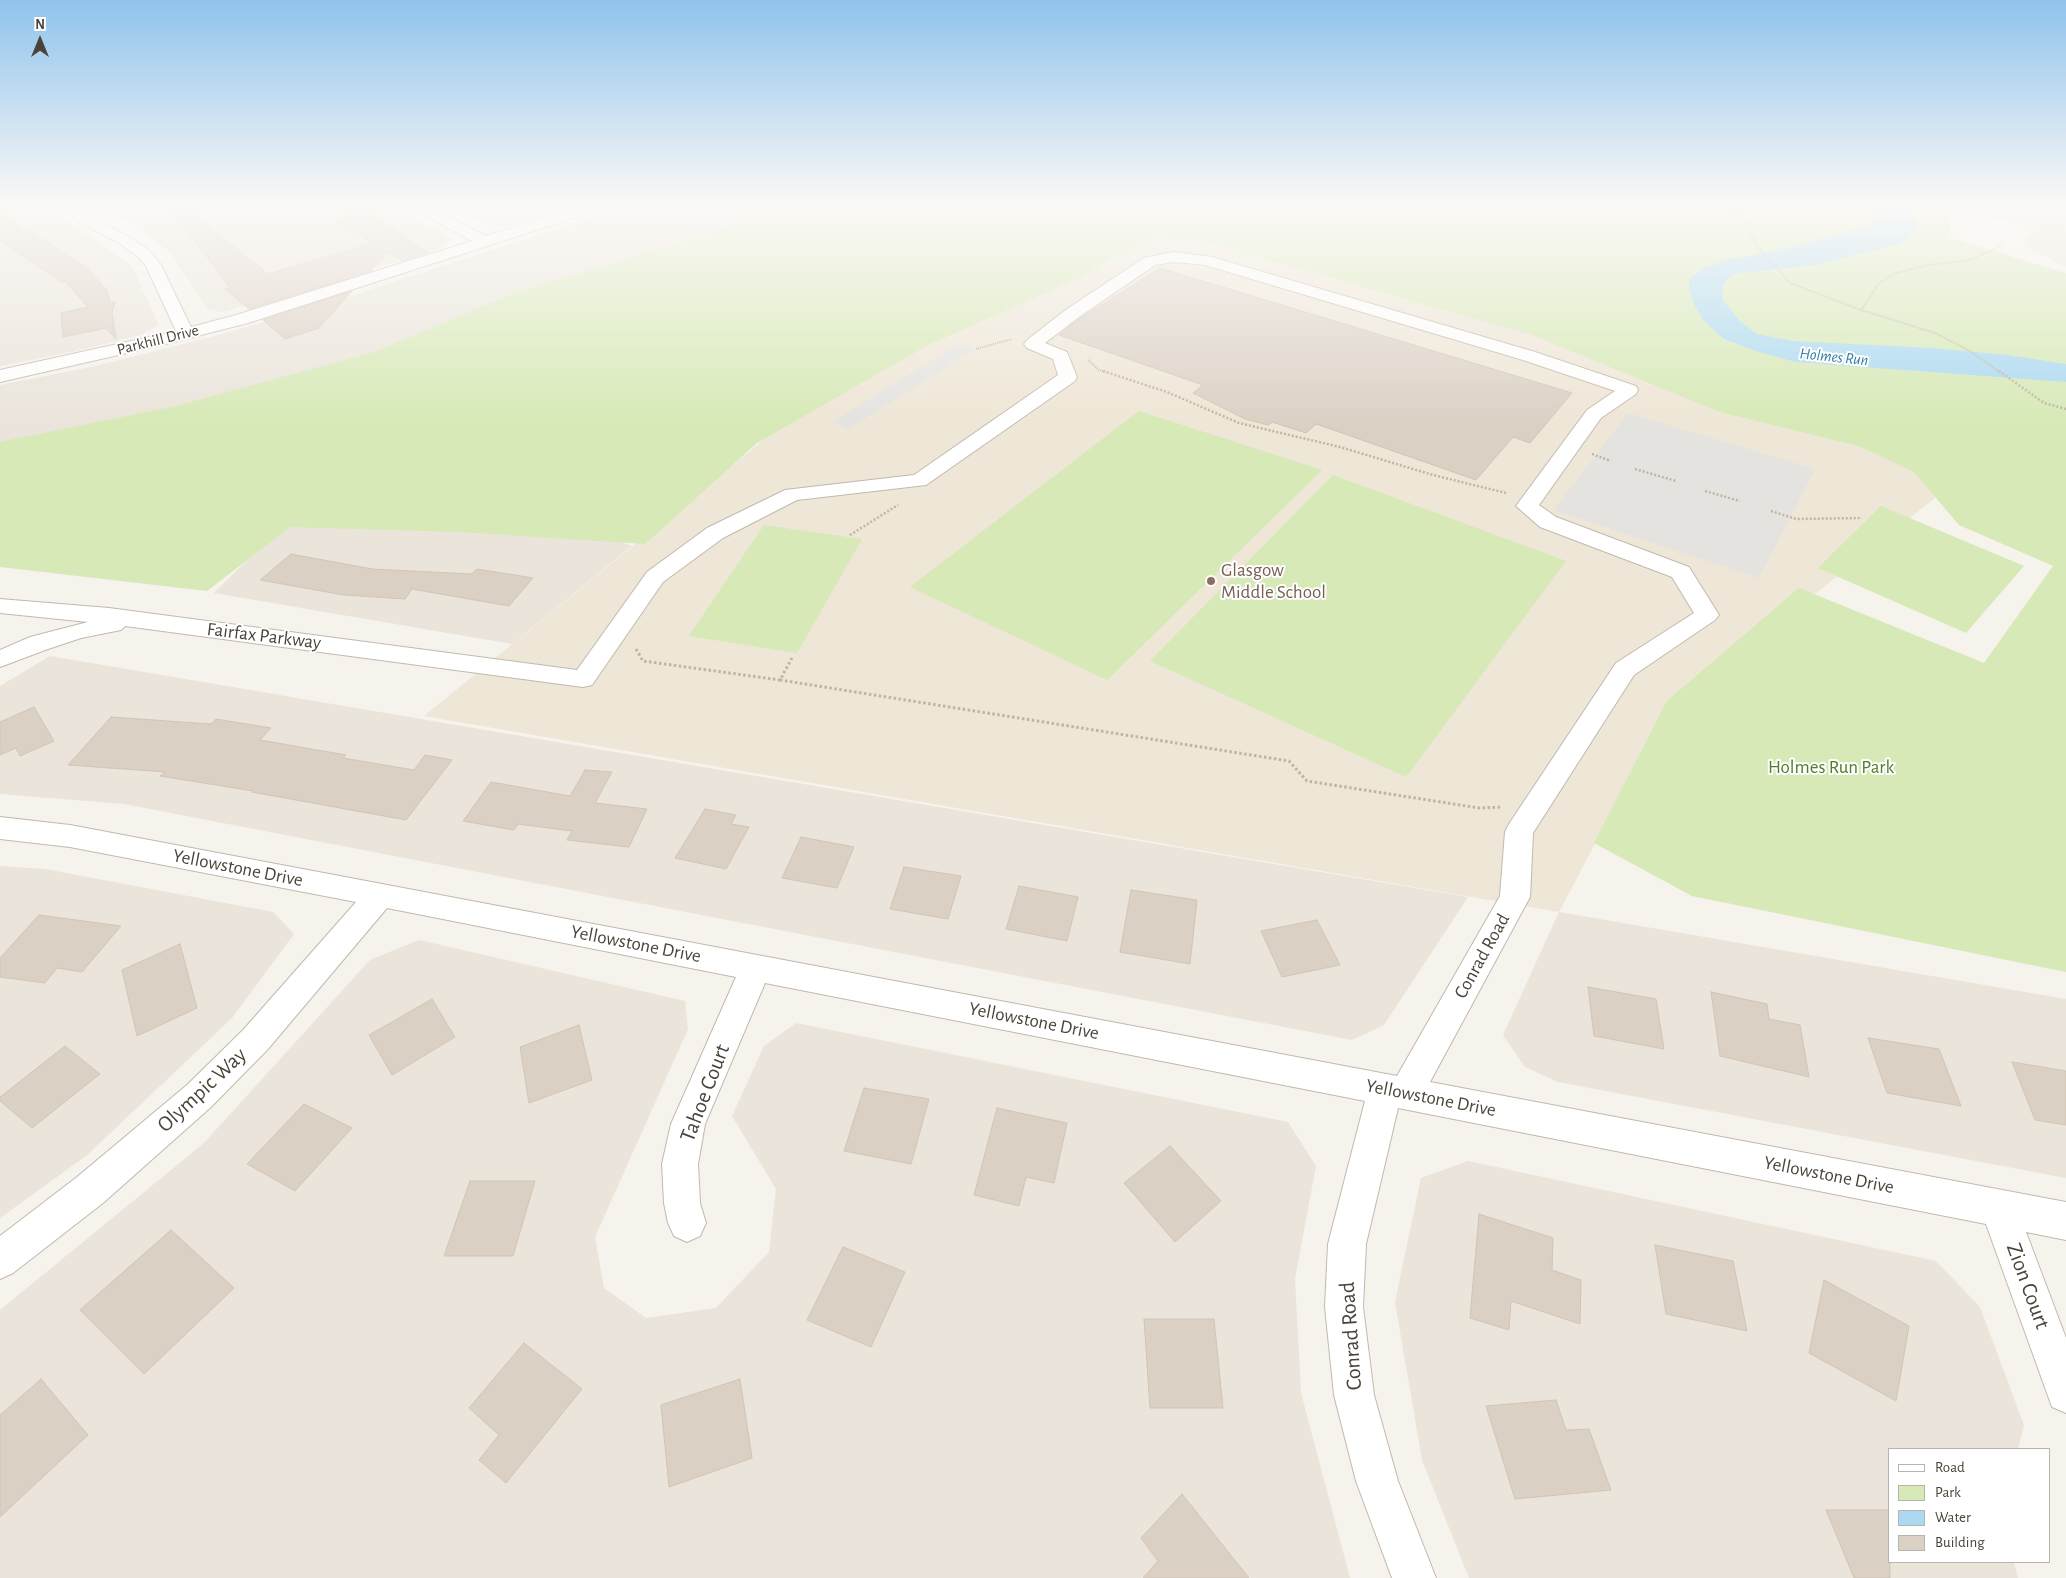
<!DOCTYPE html>
<style>
body{margin:0}
#map{position:relative;width:2066px;height:1578px;overflow:hidden;background:#f6f2ec;font-family:"Alegreya Sans",sans-serif}
canvas{display:block}
.legend{position:absolute;left:1888px;top:1448px;width:162px;height:115px;box-sizing:border-box;background:#fff;border:1px solid #b7b4b0;margin:0;padding:6px 9px;list-style:none;font-size:15px;color:#4b4339}
.legend li{display:flex;align-items:center;gap:10px;height:25px}
.legend b{width:25px;border:1px solid #b7b4b0}
.north{position:absolute;left:15px;top:15px;width:50px;height:50px;-webkit-text-stroke:4px #fff;paint-order:stroke;rotate:0deg;font-size:14px;font-weight:700;line-height:20px;text-align:center;color:#4b4339}
.north::after{content:'';display:block;margin:auto;width:18px;height:22px;background:#4b4339;clip-path:polygon(50% 0,100% 100%,50% 72%,0 100%)}
</style>
<div id="map">
<canvas width="2066" height="1578"></canvas>
<ul class="legend">
<li><b style="height:6px;background:#fff"></b>Road</li>
<li><b style="height:14px;background:#d6e9b6"></b>Park</li>
<li><b style="height:14px;background:#aad9f1"></b>Water</li>
<li><b style="height:14px;background:#dbd0c4"></b>Building</li>
</ul>
<div class="north">N</div>
</div>
<script>
const ctx = document.querySelector('canvas').getContext('2d');
ctx.lineJoin = 'round';
function fill(path, color) { ctx.fillStyle = color; ctx.fill(path, 'evenodd'); }
const poly = rows => new Path2D(rows.map(r => 'M' + r).join(''));
function stroke(path, color, width, dash) { ctx.strokeStyle = color; ctx.lineWidth = width; ctx.lineCap = dash ? 'butt' : 'round'; ctx.setLineDash(dash || []); ctx.stroke(path); }
function label(font, color, halo, rows, align = 'center') {
  ctx.font = font + ' "Alegreya Sans",sans-serif'; ctx.lineWidth = 4; ctx.setLineDash([]); ctx.textBaseline = 'middle'; ctx.strokeStyle = halo; ctx.fillStyle = color; for (const [text, x, y, turn = 0] of rows) {
    ctx.save(); ctx.translate(x, y); ctx.rotate((+turn || 0) * Math.PI / 180); ctx.textAlign = isNaN(turn) ? turn : align; if (halo) ctx.strokeText(text, 0, 0); ctx.fillText(text, 0, 0); ctx.restore();
  }
}
fill(poly([
 [0,205,52,205,55,211,132,266,159,325,141,335,72,352,0,366],
 [102,205,390,205,452,239,440,249,222,312,207,309,170,252],
 [446,205,577,205,514,225,499,227,485,225],
 [630,205,816,205,416,350,0,459,0,385,91,367,208,338,319,306],
 [1935,205,2066,205,2066,267,2023,245,2033,228],
 [489,497,632,546,512,644,214,593,284,523],
 [50,656,1468,897,1384,1025,1352,1040,124,804,0,794,0,686],
 [0,866,45,869,273,912,294,934,232,1018,86,1156,0,1218],
 [1559,912,2066,999,2066,1178,1558,1082,1525,1067,1503,1035],
 [419,940,685,1001,688,1029,595,1237,604,1288,646,1318,716,1308,769,1252,776,1189,732,1116,764,1046,796,1023,1288,1122,1316,1166,1295,1279,1301,1393,1350,1578,0,1578,0,1310,204,1143,370,960],
 [1468,1161,1936,1261,1980,1307,2024,1425,2018,1449,1890,1449,1890,1562,2014,1562,2018,1578,1469,1578,1422,1460,1395,1302,1421,1178]
]), '#eae4da');
fill(poly([
 [1113,205,2000,446,1662,716,1559,912,424,716,932,303]
]), '#eee6d6');
fill(poly([
 [802,205,1948,205,1951,238,2066,273,2066,972,1692,896,1594,843,1667,701,1799,588,1984,663,2053,566,1959,525,1914,472,1859,446,1720,412,1529,334,1198,240,1149,239,1068,283,926,346,757,443,645,544,460,532,290,527,207,591,0,567,0,442,176,406,374,352,517,292],
 [1139,411,1322,470,1107,680,910,587],
 [1333,475,1566,561,1406,777,1150,661],
 [1881,506,2024,566,1966,633,1818,568],
 [764,525,862,539,797,653,689,636]
]), '#d6e9b6');
fill(poly([
 [958,344,976,349,848,429,832,422],
 [1628,413,1815,469,1759,578,1554,510]
]), '#e5e3e0');
fill(poly([
 [1862,205,1896,205,1901,207,1915,219,1915,234,1900,244,1815,265,1732,274,1723,285,1722,299,1740,321,1757,334,1792,341,1932,348,2008,355,2066,364,2066,382,1796,362,1759,352,1724,339,1704,321,1695,307,1689,290,1689,279,1703,268,1727,260,1783,249,1869,226,1880,216,1869,207]
]), '#aad9f1');
const building = poly([
 [168,205,182,205,268,274,373,243,335,220,366,211,401,234,405,233,403,236,428,252,403,261,388,252,371,271,249,309,225,289,230,288,168,205],
 [0,210,29,233,31,232,86,267,107,290,110,302,115,302,112,313,116,339,106,328,63,337,61,313,88,307,65,281,63,283,0,241,0,210],
 [1160,268,1572,393,1530,443,1513,437,1476,480,1316,424,1306,433,1272,422,1268,425,1245,419,1193,393,1203,385,1059,335,1078,320,1160,268],
 [352,291,319,328,285,339,263,320,352,291],
 [291,554,372,569,472,574,477,569,533,578,509,606,412,589,405,599,344,595,260,580,291,554],
 [34,707,54,741,20,756,16,748,0,755,0,722,34,707],
 [111,717,211,724,216,719,271,728,260,740,346,755,343,758,414,770,425,755,452,760,406,820,252,792,253,791,160,776,165,772,68,765,111,717],
 [585,770,612,772,595,803,647,809,629,847,567,840,572,831,518,824,514,830,463,821,491,782,570,796,585,770],
 [705,809,736,815,731,824,749,827,726,869,675,858,705,809],
 [801,837,854,847,837,888,782,878,801,837],
 [904,867,961,876,948,919,890,909,904,867],
 [1019,886,1078,897,1067,941,1006,929,1019,886],
 [1131,890,1197,900,1190,964,1120,952,1131,890],
 [39,915,121,926,82,972,57,968,45,983,0,977,0,958,39,915],
 [1317,920,1340,965,1282,977,1261,931,1317,920],
 [180,944,197,1008,137,1036,122,970,180,944],
 [1588,987,1656,999,1664,1049,1594,1036,1588,987],
 [1711,992,1767,1004,1769,1019,1800,1025,1809,1077,1720,1056,1711,992],
 [432,999,455,1037,392,1075,369,1035,432,999],
 [579,1025,592,1080,529,1103,520,1047,579,1025],
 [1868,1038,1939,1049,1961,1106,1887,1093,1868,1038],
 [65,1046,100,1074,32,1128,0,1101,0,1097,65,1046],
 [2012,1062,2066,1071,2066,1125,2035,1120,2012,1062],
 [864,1088,929,1099,911,1164,844,1151,864,1088],
 [304,1104,352,1128,295,1191,247,1164,304,1104],
 [997,1108,1067,1123,1054,1183,1026,1177,1019,1206,974,1195,997,1108],
 [1170,1146,1221,1201,1175,1242,1124,1183,1170,1146],
 [470,1181,535,1181,513,1256,444,1256,470,1181],
 [1479,1214,1553,1238,1552,1270,1581,1280,1580,1324,1511,1301,1509,1330,1470,1318,1479,1214],
 [171,1230,234,1288,144,1374,80,1310,171,1230],
 [1655,1245,1733,1261,1747,1331,1666,1314,1655,1245],
 [843,1247,905,1272,871,1347,807,1320,843,1247],
 [1824,1280,1909,1326,1896,1401,1809,1353,1824,1280],
 [1144,1319,1214,1319,1223,1408,1150,1408,1144,1319],
 [524,1343,582,1389,506,1483,479,1460,499,1435,469,1408,524,1343],
 [41,1379,88,1435,0,1517,0,1415,41,1379],
 [740,1379,752,1458,669,1487,661,1405,740,1379],
 [1556,1400,1566,1430,1589,1429,1611,1490,1515,1499,1486,1406,1556,1400],
 [1182,1494,1249,1578,1143,1578,1158,1561,1141,1538,1182,1494],
 [1826,1510,1890,1510,1890,1578,1854,1578,1826,1510]
]);
fill(building, '#dbd0c4');
stroke(building, '#d2c5b5', 1);
const minor = poly([
 [63,205,78,205,86,214,129,237,149,250,161,265,191,327,236,315,472,241,412,208,410,205,428,205,486,236,585,205,607,205,605,208,248,323,158,346,0,382,0,370,176,331,146,266,137,256,119,243,76,220,63,205],
 [1174,252,1212,257,1535,352,1636,386,1638,390,1636,394,1601,418,1539,505,1556,517,1689,567,1719,615,1715,620,1634,675,1533,833,1530,897,1430,1082,2066,1202,2066,1240,2026,1232,2066,1338,2066,1413,2052,1407,1986,1224,1398,1108,1366,1244,1363,1307,1374,1395,1398,1481,1436,1578,1392,1578,1356,1481,1334,1395,1325,1307,1328,1244,1365,1101,765,983,705,1124,698,1164,700,1203,706,1223,700,1236,687,1242,674,1236,668,1223,664,1203,662,1164,671,1124,736,977,387,908,268,1049,211,1107,103,1203,13,1273,0,1279,0,1236,77,1177,187,1085,244,1029,356,902,70,847,0,839,0,817,70,825,1397,1076,1500,896,1505,832,1509,824,1616,663,1694,613,1672,577,1540,527,1516,506,1587,410,1615,391,1523,360,1205,265,1174,262,1155,265,1079,317,1045,343,1067,352,1077,377,1075,381,926,485,797,500,723,538,663,582,592,685,583,687,125,626,121,630,81,638,48,649,0,667,0,650,30,637,88,622,0,613,0,599,109,608,577,670,647,572,707,528,785,490,914,475,1058,375,1053,359,1027,348,1024,344,1027,340,1067,309,1144,258,1174,252]
]);
stroke(minor, '#c2b9ae', 2);
stroke(poly([
 [1726,205,1740,214,1757,246,1790,283,1861,310,1935,333,1970,351,2000,372],
 [1861,310,1879,283,1895,273,1930,265,1969,260,1996,249,2001,244],
 [976,349,1012,339],
 [1088,360,1099,370,1106,372]
]), '#c3b4a0', 2, [1, 1]);
stroke(poly([
 [1103,371,1167,392,1239,423,1340,447,1433,475,1506,493],
 [1999,371,2044,403,2066,409],
 [1592,454,1611,461],
 [1635,469,1676,481],
 [1705,491,1740,501],
 [1771,511,1796,519,1862,518],
 [850,535,898,505]
]), '#c3b4a0', 2.5, [2, 2]);
stroke(poly([
 [636,649,643,661,780,680,792,658],
 [780,680,1289,761,1307,781,1479,808,1501,807]
]), '#c3b4a0', 3, [2.5, 2.5]);
fill(minor, '#fff');
const sky = ctx.createLinearGradient(0, 0, 0, 426);
sky.addColorStop(0, '#8fc3ec');
sky.addColorStop(0.48, '#fbf9f6');
sky.addColorStop(1, '#fbf9f600');
ctx.fillStyle = sky;
ctx.fillRect(0, 0, 2066, 426);
for (const [x, y, r, color] of [
 [1211,581,5,"#8d6e63"]
]) { const dot = new Path2D(); dot.arc(x, y, r, 0, 2 * Math.PI); ctx.fillStyle = color; ctx.fill(dot); stroke(dot, '#fff', 2); }
label('16px', '#4b4339', '#fff', [
 ["Parkhill Drive",158,340,-14]
]);
label('italic 16px', '#2f7da6', '#fff', [
 ["Holmes Run",1834,357,6]
]);
label('19px', '#785e54', '#fff', [
 ["Glasgow",1221,570],
 ["Middle School",1221,592]
], 'left');
label('19px', '#4b4339', '#fff', [
 ["Fairfax Parkway",264,636,7],
 ["Yellowstone Drive",238,868,11],
 ["Yellowstone Drive",636,944,11],
 ["Conrad Road",1482,956,-61],
 ["Yellowstone Drive",1034,1021,11],
 ["Yellowstone Drive",1431,1098,11],
 ["Yellowstone Drive",1829,1175,11]
]);
label('19px', '#517d2c', '#fff', [
 ["Holmes Run Park",1831,767]
]);
label('22px', '#4b4339', '#fff', [
 ["Olympic Way",202,1090,-43],
 ["Tahoe Court",705,1093,-69],
 ["Zion Court",2028,1286,70],
 ["Conrad Road",1351,1336,-94]
]);
</script>
